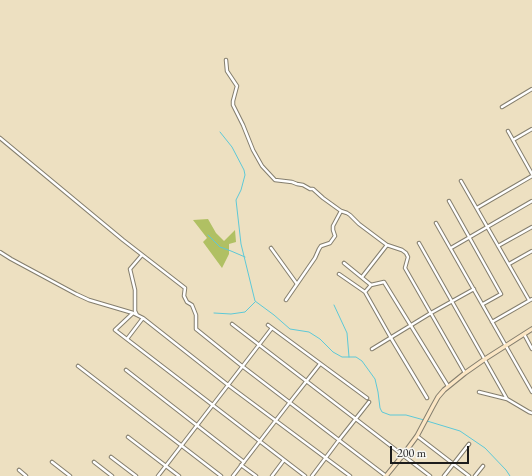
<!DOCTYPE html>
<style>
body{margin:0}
#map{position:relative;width:532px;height:476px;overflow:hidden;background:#ede0c1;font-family:"EB Garamond",serif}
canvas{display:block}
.scale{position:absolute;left:390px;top:446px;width:79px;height:18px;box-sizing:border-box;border:2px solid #1c1c1c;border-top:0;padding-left:5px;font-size:12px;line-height:14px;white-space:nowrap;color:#1c1c1c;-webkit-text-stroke:3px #f6f6f2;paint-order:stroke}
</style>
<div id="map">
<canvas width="532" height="476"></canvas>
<div class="scale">200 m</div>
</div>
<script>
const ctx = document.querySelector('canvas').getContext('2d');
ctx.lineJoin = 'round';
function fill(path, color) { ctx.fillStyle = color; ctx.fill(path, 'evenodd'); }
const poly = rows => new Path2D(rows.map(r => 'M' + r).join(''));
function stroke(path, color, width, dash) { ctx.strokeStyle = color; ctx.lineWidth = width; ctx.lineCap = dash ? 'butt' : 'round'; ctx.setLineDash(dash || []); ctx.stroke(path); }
fill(poly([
 [208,219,216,233,224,241,235,230,236,242,229,244,229,254,222,268,203,242,207,238,193,220]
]), '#b0c063');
stroke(poly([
 [220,132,232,147,244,170,245,175,241,190,236,200,241,244,255,301,274,315,290,329,309,332,320,339,333,352,342,357,356,357,362,361,375,379,378,392,380,408,382,412,390,415,406,415,424,420],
 [208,235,220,247,231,251,245,257],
 [334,305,347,333,349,357],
 [214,313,231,314,245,312,255,302],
 [427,421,460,431,485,448,506,470,510,476]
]), '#5dc8d7', 1);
const minor = poly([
 [226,60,227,71,237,86,233,101,233,105,243,125,253,150,262,166,275,180,292,182,297,184,303,185,310,189,313,189,323,198,341,211,347,213,350,215,359,224,387,245,402,250,406,253,408,257,405,268,465,373],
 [502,107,532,89],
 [508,131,532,174],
 [0,138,123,240,185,288,184,296,187,302,192,305,196,315,196,329,242,366,386,476],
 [513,140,532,129],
 [461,181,529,300],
 [449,201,501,294,483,304],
 [477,208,532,176],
 [436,223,532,392],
 [419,243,507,399],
 [498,246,532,227],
 [271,248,297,284],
 [451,248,532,201],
 [0,252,11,259,76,294,89,300,133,313,143,318,228,385,350,476],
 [344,263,371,285],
 [509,264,532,251],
 [339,274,365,292,391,338,427,398],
 [362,277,387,245],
 [365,292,371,285,384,282,448,386],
 [286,300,315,258,319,249,321,246,330,243,335,236,333,230,333,226,341,211],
 [133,313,115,330,305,476],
 [137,315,135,311,135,290,130,269,142,255],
 [492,322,532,299],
 [232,324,430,476],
 [268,325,367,398],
 [524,334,532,349],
 [127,339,143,318],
 [372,349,431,313,474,289],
 [78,366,221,476],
 [126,370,244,462],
 [479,392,507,399,529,412,532,413],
 [417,436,469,476],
 [128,437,179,476],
 [111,457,136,476],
 [52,462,70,476],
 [94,462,112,476],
 [241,465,256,476],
 [19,470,26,476],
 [158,476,272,328],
 [233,476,290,402,320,364],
 [272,476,284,460],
 [312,476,339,440,369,402],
 [444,476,469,444],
 [475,476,483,466]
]);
const secondary = poly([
 [386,476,403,455,417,436,433,406,438,397,444,390,465,373,485,359,532,329]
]);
stroke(minor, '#847e6e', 4.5);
stroke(secondary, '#847e6e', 5.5);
stroke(minor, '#fff', 2.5);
stroke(secondary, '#fbe6c4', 3.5);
</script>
